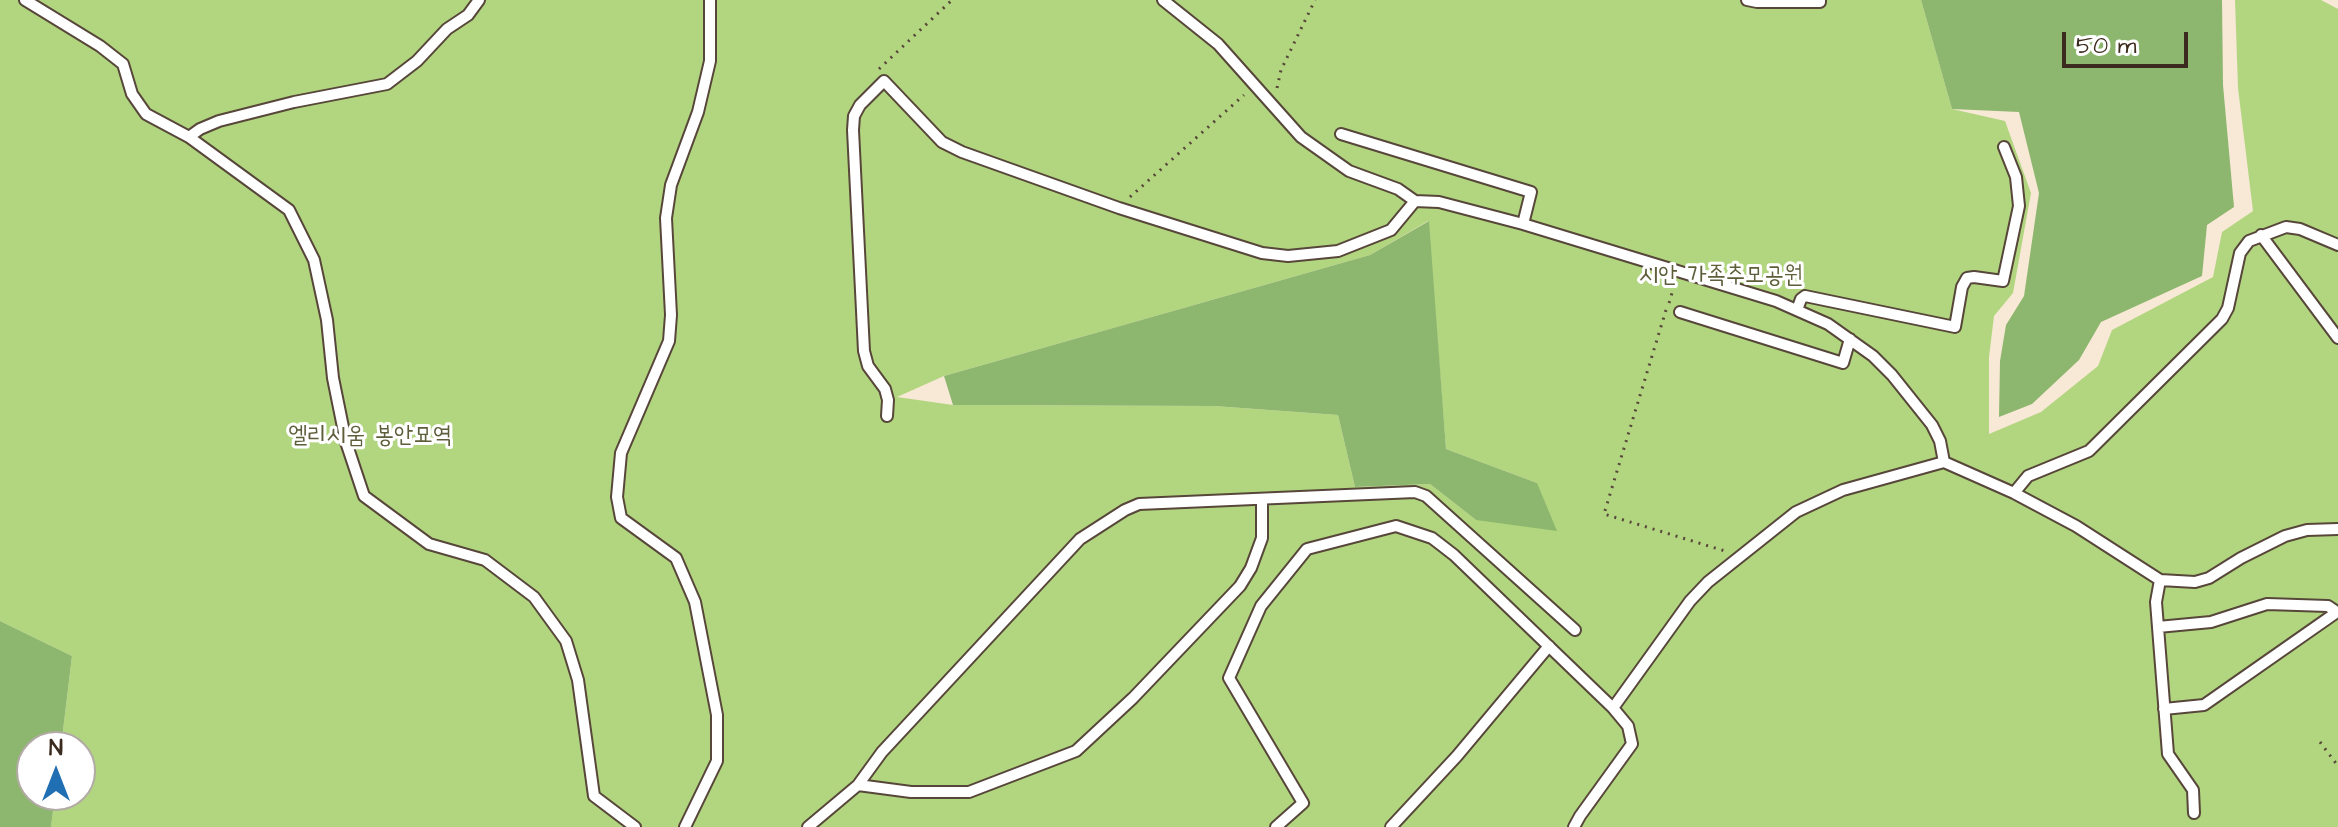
<!DOCTYPE html>
<meta charset="utf-8">
<style>
body{margin:0}
#map{position:relative;width:2338px;height:827px;overflow:hidden;background:#f8e8d6;font-family:"Architects Daughter",sans-serif}
canvas{display:block}
.north{position:absolute;left:16px;top:731px;width:80px;height:80px;box-sizing:border-box;background:#fff;border:2px solid #b1aaa5;border-radius:50%;rotate:0deg;font-size:22px;font-weight:700;line-height:32px;text-align:center;color:#3b2a1e}
.north::after{content:'';display:block;margin:auto;width:28px;height:36px;background:#1f6fb2;clip-path:polygon(50% 0,100% 100%,50% 72%,0 100%)}
.scale{position:absolute;left:2062px;top:32px;width:126px;height:36px;box-sizing:border-box;border:4px solid #3b2a1e;border-top:0;padding-left:10px;font-size:24px;line-height:28px;white-space:nowrap;color:#3b2a1e;-webkit-text-stroke:6px #fff;paint-order:stroke}
</style>
<div id="map">
<canvas width="2338" height="827"></canvas>
<div class="north">N</div>
<div class="scale">50 m</div>
</div>
<script>
const ctx = document.querySelector('canvas').getContext('2d');
ctx.lineJoin = 'round';
function fill(path, color) { ctx.fillStyle = color; ctx.fill(path, 'evenodd'); }
const poly = rows => new Path2D(rows.map(r => 'M' + r).join(''));
function stroke(path, color, width, dash) { ctx.strokeStyle = color; ctx.lineWidth = width; ctx.lineCap = dash ? 'butt' : 'round'; ctx.setLineDash(dash || []); ctx.stroke(path); }
function label(font, color, halo, rows, align = 'center') {
  ctx.font = font + ' "Architects Daughter","Poor Story",sans-serif'; ctx.lineWidth = 6; ctx.setLineDash([]); ctx.textBaseline = 'middle'; ctx.strokeStyle = halo; ctx.fillStyle = color; for (const [text, x, y, turn = 0] of rows) {
    ctx.save(); ctx.translate(x, y); ctx.rotate((+turn || 0) * Math.PI / 180); ctx.textAlign = isNaN(turn) ? turn : align; if (halo) ctx.strokeText(text, 0, 0); ctx.fillText(text, 0, 0); ctx.restore();
  }
}
fill(poly([
 [0,0,1921,0,1952,109,2005,121,2031,193,2013,293,1994,316,1989,357,1989,434,2041,412,2098,366,2112,330,2213,277,2222,232,2253,211,2238,88,2235,0,2321,0,2338,9,2338,827,51,827,55,795,80,795,80,747,61,747,72,656,0,621],
 [1428,221,1446,449,1537,483,1476,520,1430,484,1355,487,1338,415,1214,406,953,405,897,397,944,376,1370,255]
]), '#b2d67f');
fill(poly([
 [1921,0,2222,0,2223,85,2234,207,2207,225,2202,276,2101,322,2079,360,2032,404,1999,417,2000,361,2006,325,2024,296,2039,193,2019,112,1952,109],
 [1429,221,1446,449,1537,483,1557,531,1476,520,1430,484,1355,487,1338,415,1214,406,953,405,944,376,1370,255],
 [0,621,72,656,61,747,32,747,32,795,55,795,51,827,0,827]
]), '#8db76e');
const lane = poly([
 [25,0,100,46,123,64,132,94,146,114,189,137,289,210,314,260,327,320,333,378,346,442,364,496,429,544,485,560,534,597,566,641,578,680,594,796,635,827],
 [1163,0,1218,44,1301,137,1349,171,1398,189,1415,201,1439,202,1523,224,1776,301,1828,324,1873,356,1892,375,1932,425,1940,441,1944,462],
 [1747,0,1757,2,1820,2,1820,0],
 [1341,134,1531,192,1523,224],
 [189,137,200,129,219,121,294,102,387,84,417,61,447,29,468,15,479,0],
 [2261,235,2338,338],
 [1797,310,1801,299,1805,296,1955,327,1962,287,1967,278,1974,277,2003,281,2019,206,2016,177,2004,147],
 [1680,312,1843,363,1850,339],
 [887,416,888,400,885,389,868,366,864,351,853,130,854,116,860,105,884,81,942,142,962,152,1119,208,1262,253,1288,256,1338,251,1391,230,1415,201],
 [2014,493,2028,476,2089,451,2222,319,2228,308,2240,253,2249,241,2286,227,2300,229,2338,245],
 [2160,580,2156,602,2168,754,2193,790,2194,813],
 [2158,627,2211,622,2267,604,2328,606,2337,612,2204,705,2164,709],
 [1613,708,1690,601,1708,582,1796,512,1843,490,1944,462,2014,493,2076,526,2160,580,2195,582,2209,578,2241,558,2285,536,2307,530,2338,529],
 [858,785,911,792,969,792,1076,751,1133,698,1240,586,1251,568,1262,538,1262,500],
 [685,827,717,761,717,715,695,602,676,558,621,518,617,497,621,453,669,341,671,315,666,218,671,185,698,112,710,61,710,0],
 [808,827,858,785,882,752,1080,539,1125,510,1139,504,1415,492,1426,496,1575,630],
 [1276,827,1303,803,1229,678,1261,606,1307,549,1396,526,1432,538,1454,555,1613,708,1628,726,1632,744,1580,816,1574,827],
 [1391,827,1457,756,1549,646]
]);
stroke(lane, '#57463a', 14);
stroke(poly([
 [879,69,952,0],
 [1277,88,1281,70,1315,0],
 [1130,197,1244,95],
 [1669,303,1675,283],
 [1666,310,1604,514,1725,551],
 [2320,742,2338,766]
]), '#57463a', 3, [2, 6]);
stroke(lane, '#fff', 10);
label('24px', '#5f5e3b', '#fff', [
 ["시안 가족추모공원",1721,277],
 ["엘리시움 봉안묘역",370,437]
]);
</script>
